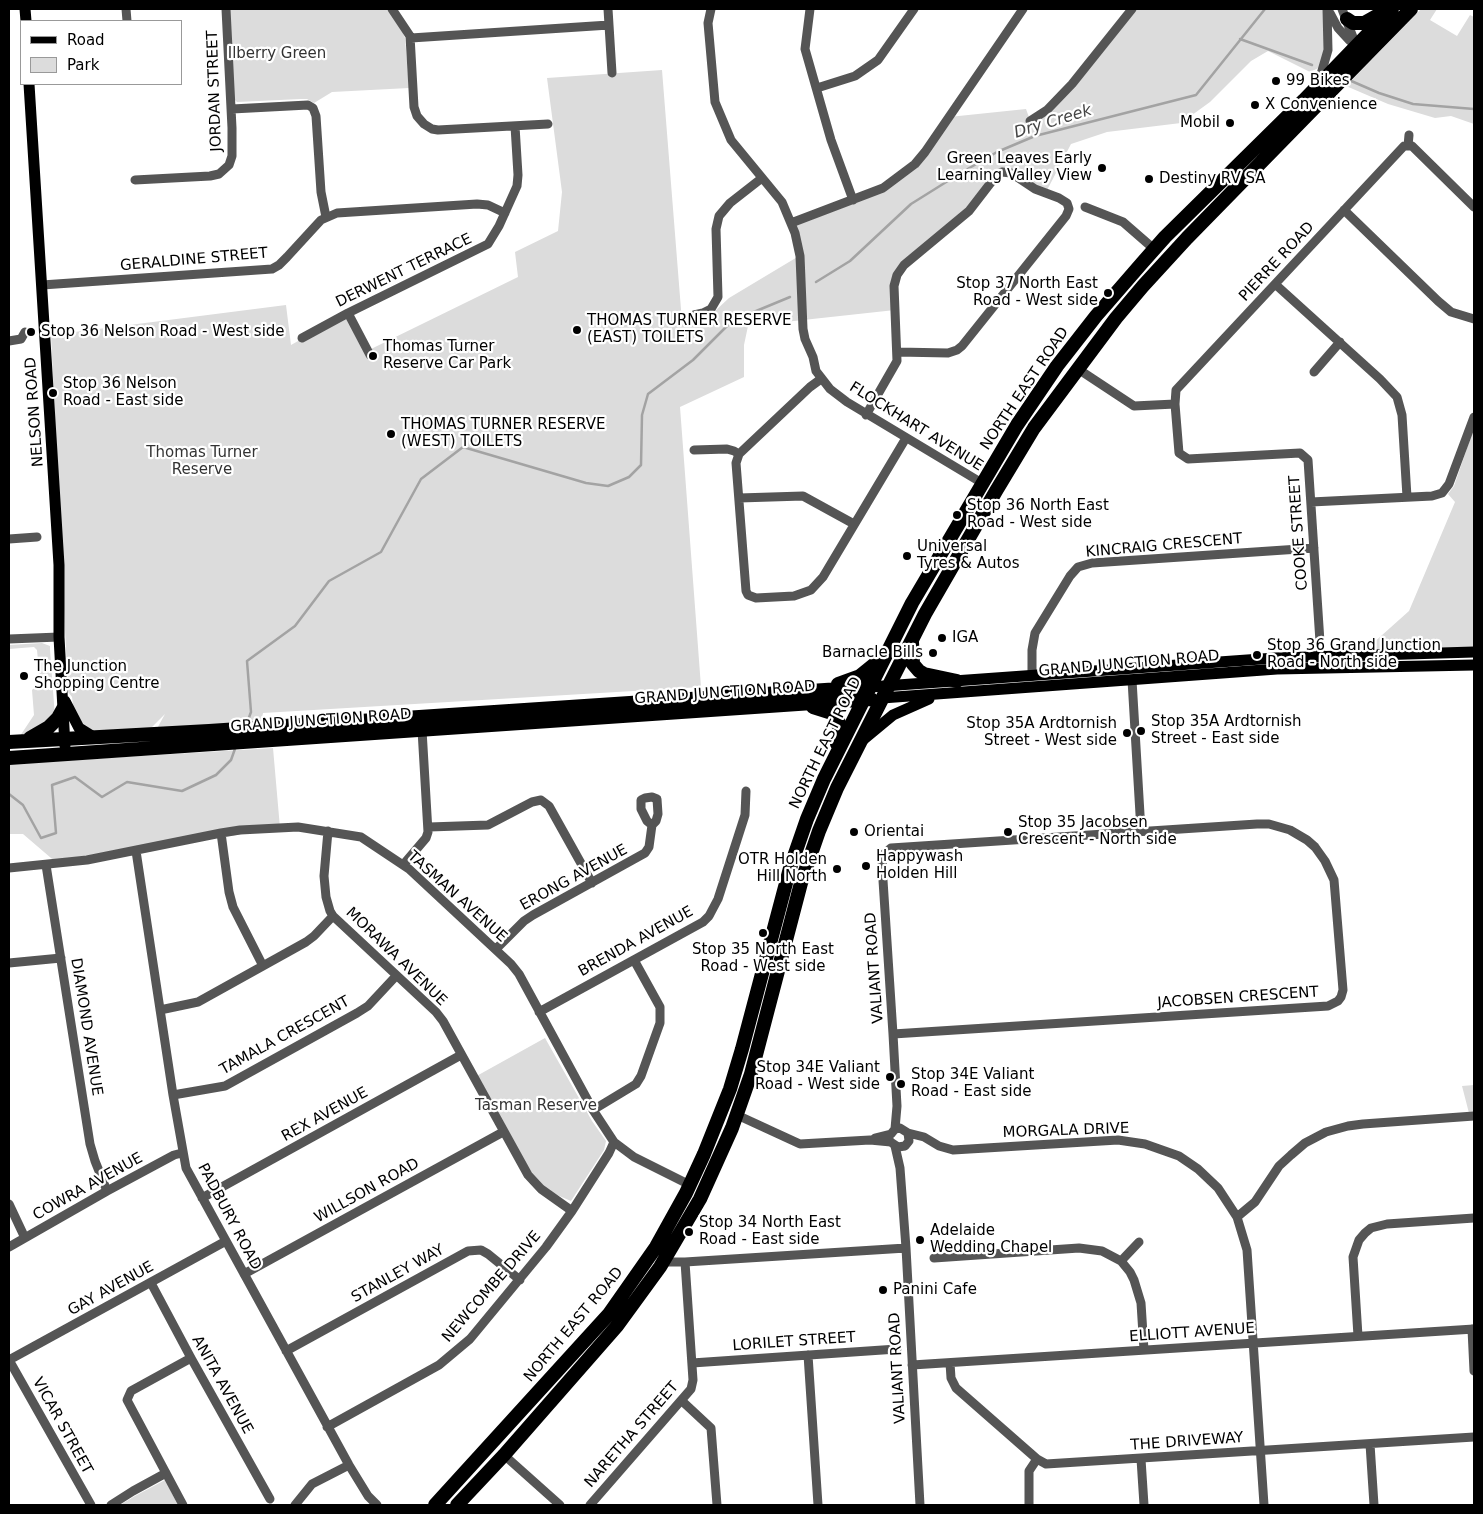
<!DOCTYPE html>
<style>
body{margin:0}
#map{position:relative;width:1483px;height:1514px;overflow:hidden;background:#fff;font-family:"DejaVu Sans",sans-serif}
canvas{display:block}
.frame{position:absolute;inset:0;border:10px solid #000;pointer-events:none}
.legend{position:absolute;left:20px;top:20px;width:162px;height:65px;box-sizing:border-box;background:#fff;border:1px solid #999;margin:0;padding:6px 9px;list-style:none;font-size:15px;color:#000}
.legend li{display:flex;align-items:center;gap:10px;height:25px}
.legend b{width:25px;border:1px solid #999}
</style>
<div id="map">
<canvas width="1483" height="1514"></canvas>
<div class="frame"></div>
<ul class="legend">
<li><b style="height:6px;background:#000"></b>Road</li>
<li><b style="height:14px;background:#dcdcdc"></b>Park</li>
</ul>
</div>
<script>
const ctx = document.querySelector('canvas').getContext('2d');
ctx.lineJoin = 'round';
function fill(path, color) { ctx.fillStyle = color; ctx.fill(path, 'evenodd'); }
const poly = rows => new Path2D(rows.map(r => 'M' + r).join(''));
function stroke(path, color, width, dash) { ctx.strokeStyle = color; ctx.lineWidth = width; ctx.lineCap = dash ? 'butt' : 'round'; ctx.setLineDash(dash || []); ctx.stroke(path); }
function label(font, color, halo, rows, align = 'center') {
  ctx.font = font + ' "DejaVu Sans",sans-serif'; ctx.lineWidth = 4.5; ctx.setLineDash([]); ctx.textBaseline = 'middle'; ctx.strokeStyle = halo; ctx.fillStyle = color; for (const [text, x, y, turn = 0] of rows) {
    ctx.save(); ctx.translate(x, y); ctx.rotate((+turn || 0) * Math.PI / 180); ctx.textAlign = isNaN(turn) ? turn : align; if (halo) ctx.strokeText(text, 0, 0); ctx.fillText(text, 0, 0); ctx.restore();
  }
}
fill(poly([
 [227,9,387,9,400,26,405,38,409,88,332,92,314,103,307,99,301,99,237,102,234,99],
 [1132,9,1327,9,1325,65,1310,72,1268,51,1251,61,1210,102,1181,123,1107,132,1071,144,1045,194,1005,172,978,201,897,275,895,310,748,326,744,345,744,377,680,407,701,687,263,713,260,727,154,734,165,714,151,728,91,732,82,725,74,712,72,697,68,692,51,335,286,305,291,345,348,313,371,349,518,277,515,252,558,231,562,192,547,78,662,70,682,322,700,325,729,298,799,256,791,223,874,192,906,172,949,117,1026,109,1030,120,1047,110],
 [1421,9,1437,9,1430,20,1457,36,1470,15,1474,17,1474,124,1451,116,1435,118,1388,104,1346,86],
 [1474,428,1474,647,1362,653,1409,611,1455,502,1448,494,1454,486],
 [42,643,50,646,50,650,55,717,40,731,20,736,34,715,32,690,40,682,37,650,34,647,9,649,9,645],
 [273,748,280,828,58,864,23,834,9,834,9,764],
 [545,1038,592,1121,606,1141,604,1150,571,1201,550,1192,528,1175,473,1078],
 [1474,1085,1474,1116,1470,1117,1462,1086],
 [165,1480,178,1505,120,1505,135,1496]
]), '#dcdcdc');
stroke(poly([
 [1240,39,1312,65],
 [1349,80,1379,93,1413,104,1474,109],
 [816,282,850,261,911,204,959,174,997,152,1035,136,1196,95,1265,9],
 [247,723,251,712,247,661,295,626,329,581,381,552,421,479,463,447,586,483,608,486,629,477,641,465,642,415,648,394,693,360,732,321,790,297],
 [9,794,23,805,41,838,56,833,52,785,75,777,102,797,127,782,182,791,216,775,231,760,236,746]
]), '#a3a3a3', 2.5);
stroke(poly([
 [126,9,127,21],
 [392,9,410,36,414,107,417,116,424,124,432,129,438,130,548,124],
 [608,9,612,73],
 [711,9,708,23,715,102,731,140,782,202,795,233,800,256,803,329,805,339,813,357,816,371,830,389,847,402,982,483],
 [810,9,805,49,831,140,853,200],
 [1342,9,1356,45],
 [1330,13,1338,28,1349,40,1356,45],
 [411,38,609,25],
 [1319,81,1328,50,1327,9],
 [817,88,855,76,878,60,914,9],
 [232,109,308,105,313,108,316,116,321,192,326,217],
 [1030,121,1047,110,1072,84,1132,9],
 [1408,146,1409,135],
 [135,180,210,176,219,174,229,165,232,156,232,128,226,9],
 [1085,207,1123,222,1154,249],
 [1344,210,1438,301,1451,312,1474,319],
 [791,223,883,188,915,164,925,152,1023,9],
 [1275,284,1380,379,1397,397,1402,415,1407,497],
 [42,285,272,269,279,265,287,257,321,220,337,213,477,204,488,205,505,213],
 [348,313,370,355],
 [694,315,703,313,711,309,718,297,716,229,719,216,730,203,762,178],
 [302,338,348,313,488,244,499,226,517,186,518,175,515,126],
 [9,341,21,339,25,332],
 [1078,369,1134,406,1175,404,1179,453,1188,459,1300,453,1308,460,1321,657],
 [1314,372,1340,342],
 [1175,404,1176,390,1404,146,1412,146,1474,207],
 [866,415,897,361,894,286,897,275,904,265,969,211,996,176,1002,172,1011,173,1035,189,1059,198,1067,203,1069,209,1066,216,962,346,957,350,948,353,898,352],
 [694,450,727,449,734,451,739,454,810,387,821,379],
 [739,454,736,463,746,591,748,595,756,598,794,596,811,590,823,577,906,438],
 [739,498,803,496,854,524],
 [1311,502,1432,496,1442,493,1449,484,1474,417],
 [9,539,37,537],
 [9,639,59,637],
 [1032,676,1032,650,1035,633,1070,576,1078,567,1092,563,1314,548],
 [1132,680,1141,831],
 [429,827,488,825,532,802,541,800,549,806,592,883],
 [328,831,324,876,326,897,330,911,333,916,436,1012,443,1021,528,1175,541,1189,572,1211],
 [221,833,229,892,233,907,263,966],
 [136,851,173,1095,186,1168,349,1465,368,1496,377,1505],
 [46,865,90,1144,95,1161,107,1191],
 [403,865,426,838,428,832,422,730],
 [9,868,87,860,221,833,240,830,298,827,361,837,409,869,511,964,519,974,593,1110,614,1142,634,1157,690,1185],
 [496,949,524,921,533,915,645,853,649,847,652,825,656,821,658,814,657,799,652,797,645,798,641,800,641,809,647,821,652,825],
 [9,963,61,958],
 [160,1010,198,1002,306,942,314,936,333,916],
 [539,1012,703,922,709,916,718,899,745,815,746,791],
 [893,1034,1328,1006,1338,1001,1341,997,1343,990,1334,880,1325,861,1315,847,1307,840,1290,830,1269,824,1257,824,891,848,884,854,882,865,893,1034,897,1106,895,1129],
 [173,1095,225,1086,357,1013,368,1006,396,976],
 [593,1110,636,1084,641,1076,660,1023,660,1007,634,960],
 [737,1115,800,1144,870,1140,891,1142],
 [908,1133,924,1137,939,1146,953,1150,1118,1140,1145,1144,1179,1156,1198,1169,1218,1188,1237,1217],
 [875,1138,891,1134,895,1129,900,1128,908,1133,909,1141,905,1146,898,1147,892,1143],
 [895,1146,900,1168,906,1248,920,1505],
 [202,1198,461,1055],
 [9,1204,25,1238],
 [9,1247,107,1191,174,1155,182,1153],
 [934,1258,1079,1248,1102,1251,1121,1261,1130,1272,1134,1280,1141,1303,1144,1350],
 [1121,1261,1139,1242],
 [663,1262,685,1262,906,1248],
 [244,1274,503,1132],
 [151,1283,191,1358,270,1499],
 [1472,1329,1474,1371],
 [1358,1336,1353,1257,1359,1240,1365,1233,1371,1228,1387,1224,1474,1218],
 [286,1351,468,1251,481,1250,488,1254,520,1280],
 [808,1355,818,1505],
 [9,1360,226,1241],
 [9,1360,91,1505],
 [692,1363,897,1349],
 [950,1363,951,1378,956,1388,1037,1459,1046,1464,1474,1437],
 [912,1365,1474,1329],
 [682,1401,711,1428,717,1505],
 [327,1427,439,1365,470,1339,546,1247,572,1211,609,1153,614,1142],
 [1370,1444,1374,1505],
 [504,1455,560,1505],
 [1141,1459,1144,1505],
 [111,1505,133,1491,166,1473],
 [183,1505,127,1400,131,1391,191,1358],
 [295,1505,312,1484,349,1465],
 [590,1505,691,1389,693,1380,685,1262],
 [1029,1505,1029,1471,1037,1459],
 [1264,1505,1247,1250,1237,1217,1255,1202,1279,1166,1291,1155,1305,1143,1326,1132,1348,1126,1363,1124,1474,1116]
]), '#555', 9);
stroke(poly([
 [25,9,26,21],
 [29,84,59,565,59,637,65,746],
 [870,687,1275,658,1474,652],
 [882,698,1277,669,1474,665],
 [65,701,79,728,95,738],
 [864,739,893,715,929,699]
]), '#000', 11);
stroke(poly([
 [1347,19,1353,23,1364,23,1380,14],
 [912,642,913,664,919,671,924,674,957,681],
 [838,684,860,676,881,659],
 [813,707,832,713,838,719,839,729,837,744],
 [30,738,49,727,58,718,63,709],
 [9,742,209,731,870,687],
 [9,758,871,699],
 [435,1505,609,1314,656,1247,686,1193,704,1154,730,1089,742,1049,790,868,807,819,824,779,912,603,1017,425,1057,366,1096,316,1142,263,1165,237,1304,100,1392,9],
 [457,1505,504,1455,617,1326,660,1267,700,1199,732,1128,751,1074,801,883,819,831,837,788,925,614,996,491,1034,428,1116,318,1143,286,1187,238,1411,9]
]), '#000', 14);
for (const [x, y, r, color] of [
 [1276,81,5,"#000"],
 [1255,105,5,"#000"],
 [1230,123,5,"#000"],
 [1102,168,5,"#000"],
 [1149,179,5,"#000"],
 [1108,293,5,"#000"],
 [577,330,5,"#000"],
 [31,332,5,"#000"],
 [373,356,5,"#000"],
 [53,393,5,"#000"],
 [391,434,5,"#000"],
 [957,515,5,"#000"],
 [907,556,5,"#000"],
 [942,638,5,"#000"],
 [933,653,5,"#000"],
 [1257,655,5,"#000"],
 [24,676,5,"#000"],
 [1141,731,5,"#000"],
 [1127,733,5,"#000"],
 [854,832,5,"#000"],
 [1008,832,5,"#000"],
 [866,866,5,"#000"],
 [837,869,5,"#000"],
 [763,933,5,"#000"],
 [890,1077,5,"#000"],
 [901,1084,5,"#000"],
 [689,1232,5,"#000"],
 [920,1240,5,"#000"],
 [883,1290,5,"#000"]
]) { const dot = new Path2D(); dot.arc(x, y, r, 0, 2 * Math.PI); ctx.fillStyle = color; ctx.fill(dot); stroke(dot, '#fff', 2); }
label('15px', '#333', '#fff', [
 ["Ilberry Green",277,54],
 ["Thomas Turner",202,453],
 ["Reserve",202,470],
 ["Tasman Reserve",536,1106]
]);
label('15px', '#000', '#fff', [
 ["99 Bikes",1286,81],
 ["X Convenience",1265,105],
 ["Mobil",1220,123,"right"],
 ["Green Leaves Early",1092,159,"right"],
 ["Learning Valley View",1092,176,"right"],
 ["Destiny RV SA",1159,179],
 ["Stop 37 North East",1098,284,"right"],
 ["Road - West side",1098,301,"right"],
 ["THOMAS TURNER RESERVE",587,321],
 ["(EAST) TOILETS",587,338],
 ["Stop 36 Nelson Road - West side",41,332],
 ["Thomas Turner",383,347],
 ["Reserve Car Park",383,364],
 ["Stop 36 Nelson",63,384],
 ["Road - East side",63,401],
 ["THOMAS TURNER RESERVE",401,425],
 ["(WEST) TOILETS",401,442],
 ["Stop 36 North East",967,506],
 ["Road - West side",967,523],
 ["Universal",917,547],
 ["Tyres & Autos",917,564],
 ["IGA",952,638],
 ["Stop 36 Grand Junction",1267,646],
 ["Road - North side",1267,663],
 ["Barnacle Bills",923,653,"right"],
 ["The Junction",34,667],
 ["Shopping Centre",34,684],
 ["Stop 35A Ardtornish",1151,722],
 ["Street - East side",1151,739],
 ["Stop 35A Ardtornish",1117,724,"right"],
 ["Street - West side",1117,741,"right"],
 ["Stop 35 Jacobsen",1018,823],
 ["Crescent - North side",1018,840],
 ["Orientai",864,832],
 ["Happywash",876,857],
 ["Holden Hill",876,874],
 ["OTR Holden",827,860,"right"],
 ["Hill North",827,877,"right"],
 ["Stop 35 North East",763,950,"center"],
 ["Road - West side",763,967,"center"],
 ["Stop 34E Valiant",880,1068,"right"],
 ["Road - West side",880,1085,"right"],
 ["Stop 34E Valiant",911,1075],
 ["Road - East side",911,1092],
 ["Stop 34 North East",699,1223],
 ["Road - East side",699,1240],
 ["Adelaide",930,1231],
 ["Wedding Chapel",930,1248],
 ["Panini Cafe",893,1290]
], 'left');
label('15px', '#000', '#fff', [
 ["JORDAN STREET",215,91,-92],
 ["GERALDINE STREET",194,260,-5],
 ["PIERRE ROAD",1277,262,-47],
 ["DERWENT TERRACE",404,271,-26],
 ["NORTH EAST ROAD",1025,389,-56],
 ["NELSON ROAD",35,412,-94],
 ["FLOCKHART AVENUE",916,427,32],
 ["COOKE STREET",1299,533,-94],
 ["KINCRAIG CRESCENT",1164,546,-5],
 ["GRAND JUNCTION ROAD",1129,664,-5],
 ["GRAND JUNCTION ROAD",725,693,-4],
 ["GRAND JUNCTION ROAD",321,721,-4],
 ["NORTH EAST ROAD",826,743,-64],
 ["ERONG AVENUE",574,878,-29],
 ["TASMAN AVENUE",457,897,42],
 ["BRENDA AVENUE",636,942,-29],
 ["MORAWA AVENUE",396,957,44],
 ["VALIANT ROAD",875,968,-94],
 ["JACOBSEN CRESCENT",1238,998,-4],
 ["DIAMOND AVENUE",86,1027,81],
 ["TAMALA CRESCENT",285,1036,-29],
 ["REX AVENUE",325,1115,-29],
 ["MORGALA DRIVE",1066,1131,-2],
 ["COWRA AVENUE",88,1187,-29],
 ["WILLSON ROAD",367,1191,-29],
 ["PADBURY ROAD",229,1217,62],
 ["STANLEY WAY",398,1274,-29],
 ["NEWCOMBE DRIVE",492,1287,-49],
 ["GAY AVENUE",111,1289,-29],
 ["NORTH EAST ROAD",574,1325,-50],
 ["ELLIOTT AVENUE",1192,1333,-4],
 ["LORILET STREET",794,1342,-4],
 ["VALIANT ROAD",898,1368,-93],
 ["ANITA AVENUE",222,1385,61],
 ["VICAR STREET",62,1426,61],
 ["NARETHA STREET",632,1435,-49],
 ["THE DRIVEWAY",1187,1442,-4]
]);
label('italic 16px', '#444', '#fff', [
 ["Dry Creek",1053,122,-17]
]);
</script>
